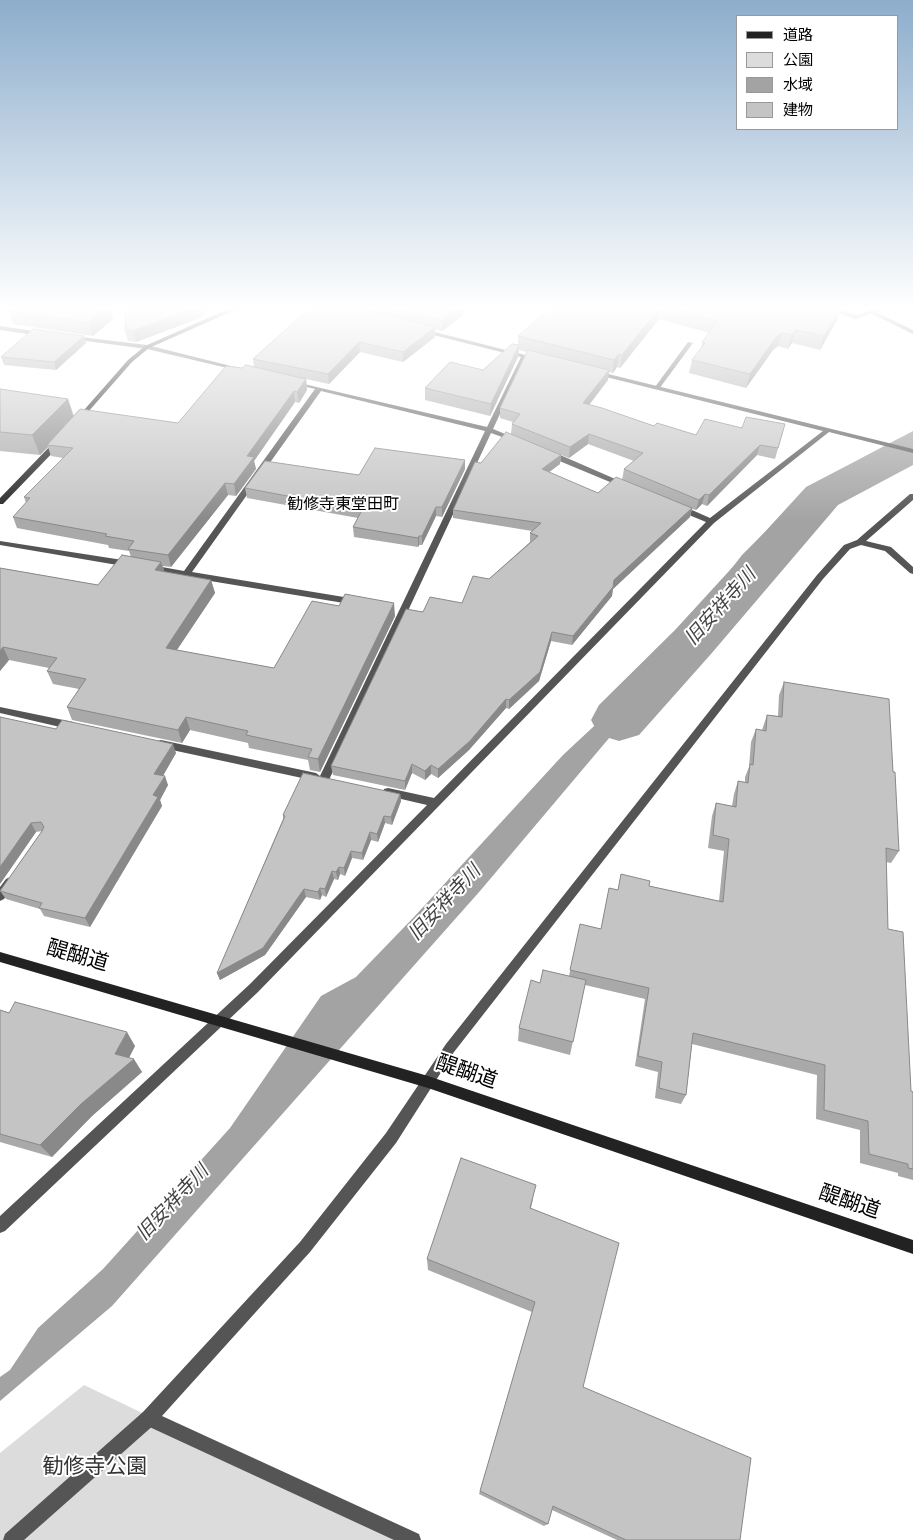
<!DOCTYPE html>
<meta charset="utf-8">
<style>
body{margin:0}
#map{position:relative;width:913px;height:1540px;overflow:hidden;background:#fff;font-family:Overpass,"Noto Sans JP",sans-serif}
canvas{display:block}
.legend{position:absolute;left:736px;top:15px;width:162px;height:115px;box-sizing:border-box;background:#fff;border:1px solid #999;margin:0;padding:6px 9px;list-style:none;font-size:15px;color:#000}
.legend li{display:flex;align-items:center;gap:10px;height:25px}
.legend b{width:25px;border:1px solid #999}
</style>
<div id="map">
<canvas width="913" height="1540"></canvas>
<ul class="legend">
<li><b style="height:6px;background:#222"></b>道路</li>
<li><b style="height:14px;background:#dcdcdc"></b>公園</li>
<li><b style="height:14px;background:#a3a3a3"></b>水域</li>
<li><b style="height:14px;background:#c4c4c4"></b>建物</li>
</ul>
</div>
<script>
const ctx = document.querySelector('canvas').getContext('2d');
ctx.lineJoin = 'round';
function fill(path, color) { ctx.fillStyle = color; ctx.fill(path, 'evenodd'); }
const poly = rows => new Path2D(rows.map(r => 'M' + r).join(''));
function stroke(path, color, width, dash) { ctx.strokeStyle = color; ctx.lineWidth = width; ctx.lineCap = dash ? 'butt' : 'round'; ctx.setLineDash(dash || []); ctx.stroke(path); }
function label(font, color, halo, rows, align = 'center') {
  ctx.font = font + ' Overpass,"Noto Sans JP",sans-serif'; ctx.lineWidth = 4; ctx.setLineDash([]); ctx.textBaseline = 'middle'; ctx.strokeStyle = halo; ctx.fillStyle = color; for (const [text, x, y, turn = 0] of rows) {
    ctx.save(); ctx.translate(x, y); ctx.rotate((+turn || 0) * Math.PI / 180); ctx.textAlign = isNaN(turn) ? turn : align; if (halo) ctx.strokeText(text, 0, 0); ctx.fillText(text, 0, 0); ctx.restore();
  }
}
fill(poly([
 [84,1385,406,1540,0,1540,0,1453]
]), '#dcdcdc');
fill(poly([
 [913,431,913,446,885,458,845,488,802,510,772,539,675,660,480,891,112,1306,0,1401,0,1377,10,1370,38,1328,103,1269,230,1128,321,996,356,977,413,918,563,755,607,714,655,650,678,630,695,610,711,595,742,555,761,536,810,491,864,457]
]), '#a3a3a3');
fill(poly([
 [913,435,913,465,838,505,711,654,639,735,619,741,599,735,591,720,599,705,675,630,806,487,898,439,913,435]
]), '#a3a3a3');
fill(poly([
 [872,312,876,312,913,330,913,334,872,314,872,312],
 [688,342,693,343,659,389,655,389,655,387,688,342],
 [10,877,14,879,15,882,4,899,0,901,0,887,6,879,10,877],
 [149,1410,155,1412,157,1418,155,1424,24,1540,3,1540,5,1534,143,1412,149,1410]
]), '#555');
fill(poly([
 [818,306,829,306,856,315,883,306,893,306,856,319,818,306],
 [0,326,41,332,44,334,41,336,0,330,0,326],
 [423,329,541,359,538,361,526,358,493,429,520,440,516,442,491,433,328,782,324,783,319,780,316,781,158,747,156,744,158,741,161,740,316,773,320,776,485,431,321,391,192,572,356,599,359,600,359,604,356,605,186,577,151,571,147,568,151,565,184,571,315,389,291,383,291,381,487,427,521,357,421,332,421,330,423,329],
 [73,336,147,345,243,369,240,371,147,349,71,339,71,337,73,336],
 [596,371,913,449,913,453,829,432,714,523,258,992,5,1231,0,1233,0,1216,250,984,427,805,384,795,383,792,384,789,388,788,434,798,706,522,677,510,677,506,683,506,710,518,823,431,594,374,593,373,596,371],
 [545,451,551,451,629,485,628,487,622,487,545,455,545,451],
 [910,494,913,494,913,500,866,541,891,547,913,567,913,574,910,573,885,551,861,545,850,549,823,579,454,1052,396,1143,310,1252,162,1416,419,1534,421,1540,394,1540,143,1424,141,1418,143,1412,300,1242,386,1133,446,1044,817,575,844,545,857,540,910,494],
 [0,541,129,561,133,564,129,567,0,545,0,541],
 [0,707,73,722,78,726,73,730,0,713,0,707]
]), '#555');
fill(poly([
 [235,306,244,306,149,348,132,362,81,420,77,420,77,418,128,360,145,346,235,306],
 [55,441,62,443,3,504,0,504,0,498,55,441],
 [0,952,428,1076,913,1240,913,1254,428,1088,0,962,0,952]
]), '#222');
fill(poly([
 [14,306,109,306,113,319,93,336,13,324,9,311],
 [126,306,211,306,200,318,136,342,128,341,125,330],
 [312,306,463,306,463,315,442,331,435,329,435,337,403,362,360,352,329,384,306,379,307,390,299,403,295,402,254,461,256,469,236,496,228,495,171,567,163,566,164,572,211,580,215,593,177,650,274,668,395,616,320,772,310,770,308,760,249,748,248,743,190,730,182,743,72,720,67,707,79,689,53,684,47,671,49,668,9,660,0,671,0,568,98,585,131,557,129,551,109,548,108,545,17,528,13,517,26,503,24,497,63,458,51,456,48,447,40,455,0,451,0,389,68,399,74,416,178,423,242,368,254,367,253,359],
 [555,306,841,307,837,320,820,350,792,343,788,349,778,346,773,350,746,388,689,373,692,360,701,349,702,342,710,333,659,319,620,368,617,367,613,373,608,372,608,380,589,405,654,426,696,435,742,428,785,424,775,459,757,455,707,506,702,504,696,510,692,509,690,517,613,589,612,596,572,645,551,641,539,681,509,709,506,708,469,750,438,778,431,774,425,780,412,773,405,790,333,775,331,766,423,612,462,603,530,542,530,533,532,531,453,518,453,510,481,463,511,434,512,424,513,422,500,418,500,408,527,352,519,350,518,357,490,416,425,400,425,388,483,370,518,345,518,336,545,316],
 [588,444,634,461,624,469,622,480,598,493,549,472,560,464,561,455,569,458],
 [86,343,56,370,4,365,1,357],
 [465,469,442,517,436,516,422,545,419,545,418,547,354,537,353,527,358,518,247,498,245,488,359,475],
 [784,682,899,851,891,863,886,862,888,929,911,1091,913,1092,913,1180,898,1176,898,1173,860,1163,860,1130,816,1119,817,1075,692,1044,686,1095,681,1104,655,1098,658,1072,635,1066,645,999,585,985,570,1055,518,1041,519,1028,540,983,569,976,580,924,601,929,609,888,618,890,621,874,649,886,719,901,724,851,708,848,712,816,716,803,732,806,734,794,738,781,745,782,745,777,749,767,751,742,756,729,762,730,767,715,778,716,779,695],
 [56,729,176,753,163,776,168,785,160,800,162,806,90,927,44,916,40,909,6,899,0,891,42,831,36,832,0,884],
 [400,794,401,801,392,825,385,823,378,842,371,840,363,860,352,858,345,876,340,874,338,880,334,879,326,897,322,895,320,900,306,897,265,955,220,980,217,973,283,819,283,815],
 [0,1010,135,1046,129,1058,142,1072,92,1116,52,1157,0,1142],
 [533,1199,531,1208,583,1387,740,1540,617,1540,552,1510,548,1524,544,1526,479,1494,532,1312,428,1270,427,1259]
]), '#a9a9a9');
fill(poly([
 [108,306,109,306,113,319,93,336,89,323],
 [199,306,211,306,200,318,136,342,133,331],
 [460,306,463,306,463,315,442,331,442,321],
 [661,306,659,319,620,368,622,355],
 [841,307,837,320,820,350,824,336],
 [435,327,435,337,403,362,403,352],
 [796,330,792,343,788,349,792,335],
 [782,333,778,346,773,350,746,388,750,374,777,336],
 [84,336,86,343,56,370,54,362],
 [359,342,360,352,329,384,328,374],
 [519,345,518,357,490,416,491,404],
 [619,354,617,367,613,373,614,360],
 [609,370,608,380,582,414,583,403],
 [306,379,307,390,299,403,297,392],
 [294,391,295,402,254,461,256,469,236,496,234,484,247,456],
 [68,399,74,419,47,445,48,447,40,455,32,435],
 [589,434,588,444,569,458,570,447],
 [760,445,757,455,707,506,709,495],
 [561,455,560,464,541,478,542,469],
 [465,460,465,469,442,517,442,507],
 [225,483,228,495,171,567,168,555],
 [705,494,702,504,696,510,699,500],
 [436,507,436,516,422,545,422,536],
 [692,508,690,517,613,589,614,580],
 [419,536,419,545,418,547,418,538],
 [161,562,165,575,155,570],
 [211,580,215,593,170,660,166,648],
 [613,587,612,596,572,645,573,636],
 [394,603,395,616,320,772,318,759],
 [552,632,551,641,539,681,509,709,509,700],
 [3,647,9,660,0,671,0,651],
 [506,699,506,708,469,750,438,778,438,769],
 [186,717,190,730,182,743,178,730],
 [173,744,176,753,158,784,154,774],
 [412,764,412,773,405,790,405,781],
 [431,765,431,774,425,780,425,771],
 [165,776,168,785,160,800,162,806,90,927,85,918,153,795],
 [400,794,401,801,392,825,391,817],
 [384,816,385,823,378,842,377,834],
 [31,823,36,832,0,884,0,867],
 [370,832,371,840,363,860,362,853],
 [351,851,352,858,345,876,344,868],
 [339,867,340,874,338,880,336,872],
 [332,871,334,879,326,897,325,889],
 [320,888,322,895,320,900,318,892],
 [304,889,306,897,265,955,220,980,217,973],
 [127,1032,135,1046,124,1067,134,1059,142,1072,92,1116,52,1157,40,1145,115,1054]
]), '#898989');
const building = poly([
 [14,306,108,306,89,323,9,311,14,306],
 [126,306,199,306,133,331,125,330,126,306],
 [312,306,352,306,435,327,403,352,359,342,328,374,253,359,312,306],
 [380,306,460,306,442,321,380,306],
 [555,306,661,306,622,355,619,354,614,360,518,336,541,316,545,316,555,306],
 [663,306,840,306,841,307,824,336,796,330,792,335,782,333,777,336,750,374,692,360,705,343,702,342,718,321,663,306],
 [33,329,84,336,54,362,1,357,33,329],
 [512,344,519,345,491,404,425,388,450,362,483,370,512,344],
 [528,350,609,370,583,403,602,408,654,426,657,423,696,435,705,419,742,428,746,417,785,424,778,448,760,445,709,495,705,494,699,500,624,469,643,453,589,434,570,447,512,424,520,414,500,408,528,350],
 [246,365,306,379,297,392,294,391,247,456,254,457,234,484,225,483,168,555,128,549,134,541,105,536,107,534,13,517,30,498,24,497,73,448,47,445,80,409,178,423,226,366,242,368,246,365],
 [0,389,68,399,32,435,0,432,0,389],
 [506,432,561,455,542,469,598,493,616,477,692,508,614,580,613,587,573,636,552,632,540,672,509,700,506,699,470,741,438,769,431,765,425,771,412,764,405,781,331,766,406,609,423,612,430,597,462,603,473,576,489,579,538,536,530,533,541,523,453,510,475,462,481,463,506,432],
 [375,448,465,460,442,507,436,507,422,536,419,536,418,538,353,527,362,510,245,488,265,461,359,475,375,448],
 [122,555,161,562,155,570,211,580,166,648,274,668,312,601,339,606,345,594,394,603,318,759,308,757,312,749,246,735,248,731,186,717,178,730,67,707,86,679,47,671,57,658,3,647,0,651,0,568,98,585,122,555],
 [784,682,889,699,893,772,895,772,899,851,886,848,888,929,903,932,911,1091,913,1092,913,1169,908,1168,908,1164,869,1154,868,1121,824,1110,825,1065,693,1033,686,1095,659,1088,662,1062,638,1056,649,988,570,970,580,924,601,929,609,888,618,890,621,874,650,881,649,886,723,902,729,839,713,835,716,803,736,807,738,781,748,783,750,764,753,765,756,729,766,731,767,715,782,717,784,682],
 [0,717,56,729,62,720,173,744,154,774,165,776,153,795,158,797,85,918,39,908,42,903,0,891,42,831,44,827,41,822,31,823,0,867,0,717],
 [303,773,400,794,391,817,384,816,377,834,370,832,362,853,351,851,344,868,339,867,336,872,332,871,325,889,320,888,318,892,304,889,263,948,217,973,285,816,283,815,303,773],
 [543,970,586,980,573,1042,519,1028,531,980,540,983,543,970],
 [15,1002,127,1032,115,1054,134,1059,81,1104,40,1145,0,1134,0,1010,9,1013,15,1002],
 [461,1158,536,1185,530,1208,619,1243,583,1387,751,1458,740,1540,626,1540,553,1506,548,1524,480,1491,535,1302,427,1259,461,1158]
]);
fill(building, '#c4c4c4');
stroke(building, '#898989', 1);
const sky = ctx.createLinearGradient(0, 0, 0, 522);
sky.addColorStop(0, '#8cadcc');
sky.addColorStop(0.59, '#fff');
sky.addColorStop(1, '#ffffff00');
ctx.fillStyle = sky;
ctx.fillRect(0, 0, 913, 522);
label('16px', '#000', '#fff', [
 ["勧修寺東堂田町",343,506]
]);
label('italic 19px', '#444', '#fff', [
 ["旧安祥寺川",722,608,-48],
 ["旧安祥寺川",446,904,-47],
 ["旧安祥寺川",174,1204,-47]
]);
label('21px', '#000', '#fff', [
 ["醍醐道",77,958,16],
 ["醍醐道",466,1074,19],
 ["醍醐道",849,1204,19]
]);
label('21px', '#333', '#fff', [
 ["勧修寺公園",95,1469]
]);
</script>
